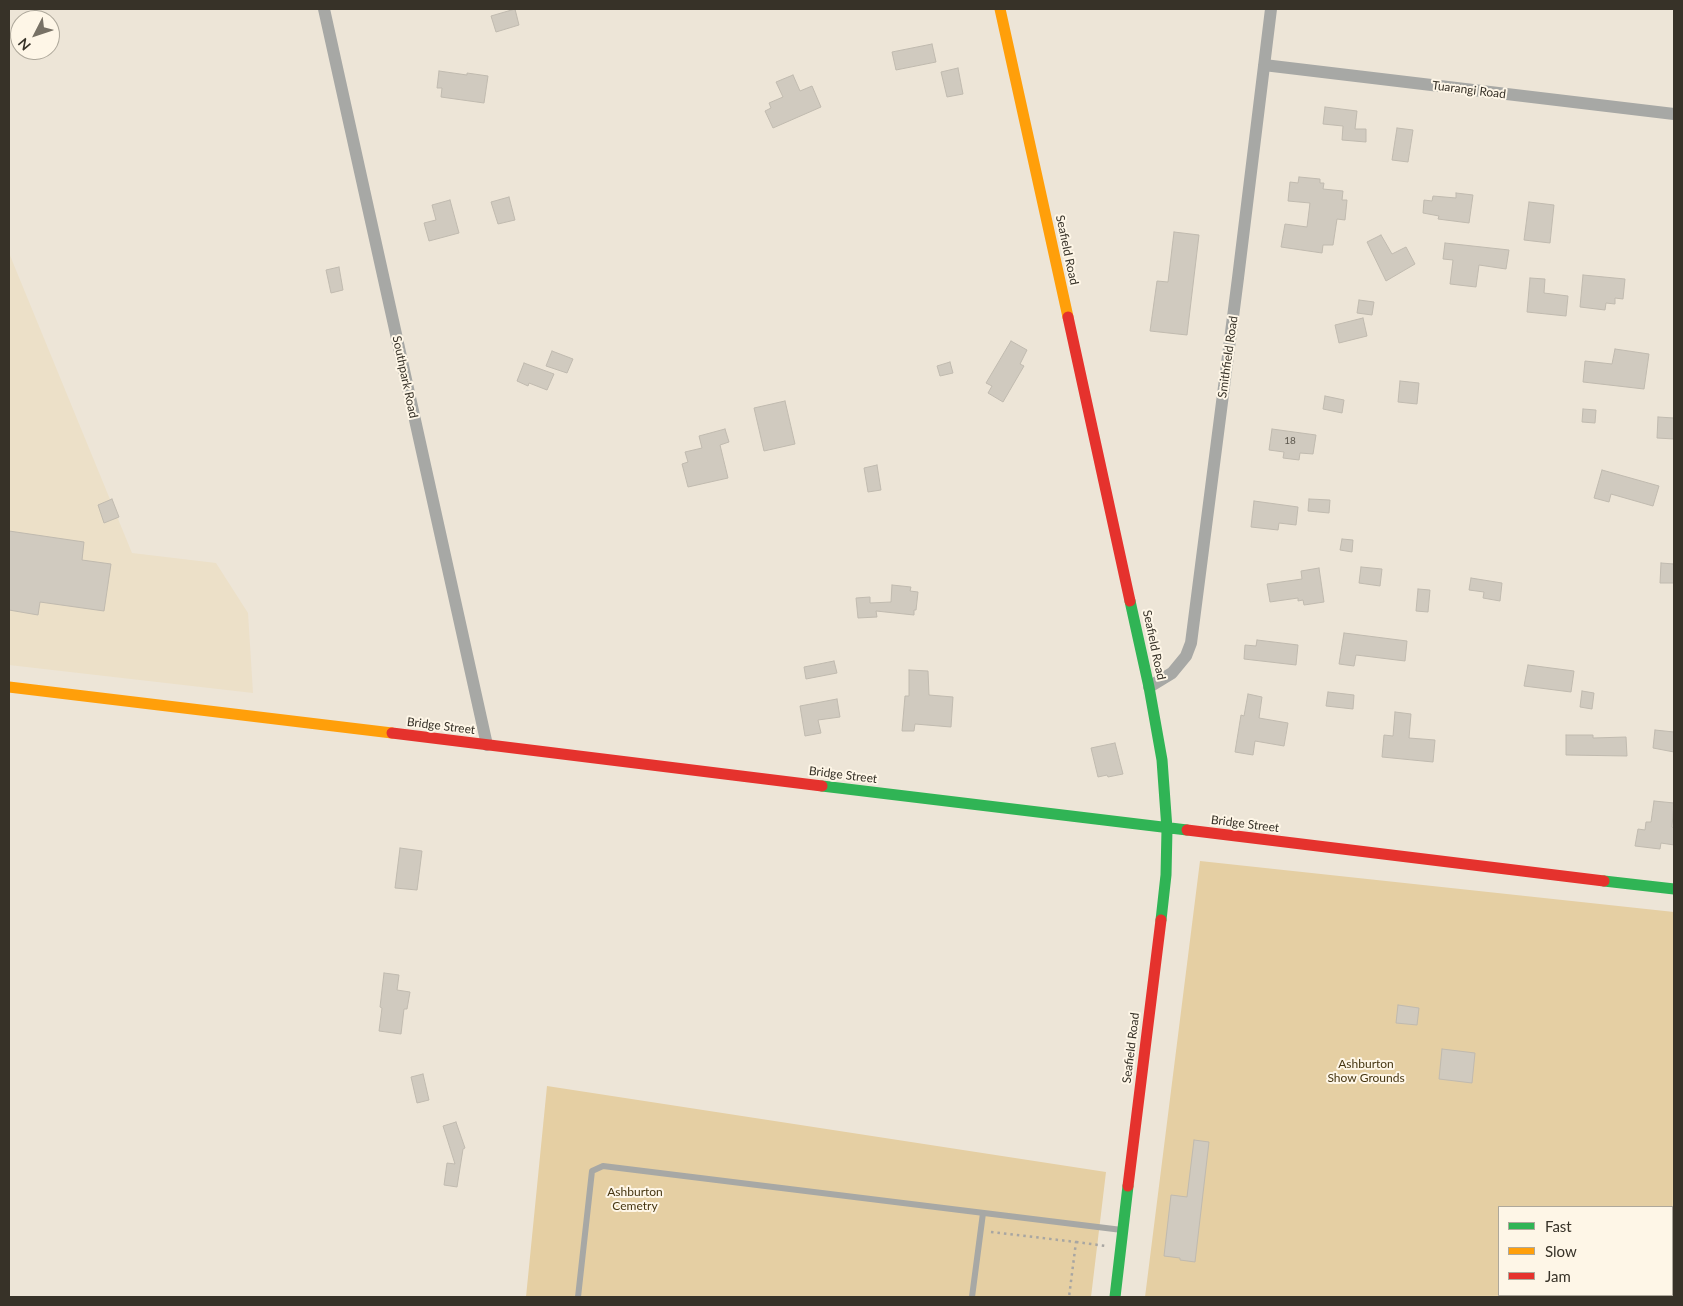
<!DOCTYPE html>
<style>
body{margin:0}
#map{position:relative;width:1683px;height:1306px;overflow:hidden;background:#ede5d7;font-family:Lato,sans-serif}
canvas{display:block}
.frame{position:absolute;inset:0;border:10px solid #373228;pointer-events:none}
.legend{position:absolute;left:1498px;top:1206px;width:175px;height:90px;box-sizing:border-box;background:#fef6e7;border:1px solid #aea89b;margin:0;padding:6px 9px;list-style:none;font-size:15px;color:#373228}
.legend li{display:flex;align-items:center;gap:10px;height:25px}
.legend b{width:25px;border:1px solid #aea89b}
.north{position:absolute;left:10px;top:10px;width:50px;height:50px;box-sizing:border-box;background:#fef6e7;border:1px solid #aea89b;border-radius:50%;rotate:229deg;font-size:14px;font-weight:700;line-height:20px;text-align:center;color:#373228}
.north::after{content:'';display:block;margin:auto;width:18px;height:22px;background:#777165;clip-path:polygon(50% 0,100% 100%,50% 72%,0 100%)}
</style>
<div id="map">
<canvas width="1683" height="1306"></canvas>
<div class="frame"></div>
<ul class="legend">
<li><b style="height:6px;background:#30b455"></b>Fast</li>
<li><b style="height:6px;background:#ff9f0a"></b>Slow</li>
<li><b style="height:6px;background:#e5322d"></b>Jam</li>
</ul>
<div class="north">N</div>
</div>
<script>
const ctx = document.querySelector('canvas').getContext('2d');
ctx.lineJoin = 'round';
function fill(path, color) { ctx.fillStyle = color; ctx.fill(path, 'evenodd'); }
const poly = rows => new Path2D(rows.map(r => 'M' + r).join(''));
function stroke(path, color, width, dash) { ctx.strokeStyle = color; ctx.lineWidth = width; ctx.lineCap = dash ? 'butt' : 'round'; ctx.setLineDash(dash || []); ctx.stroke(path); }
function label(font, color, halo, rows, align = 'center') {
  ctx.font = font + ' Lato,sans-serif'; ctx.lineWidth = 4; ctx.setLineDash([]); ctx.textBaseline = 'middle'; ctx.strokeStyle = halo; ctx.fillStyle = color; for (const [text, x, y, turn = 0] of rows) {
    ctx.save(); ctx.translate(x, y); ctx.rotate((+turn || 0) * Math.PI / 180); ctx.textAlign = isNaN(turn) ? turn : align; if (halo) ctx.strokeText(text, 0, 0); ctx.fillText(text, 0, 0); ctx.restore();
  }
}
fill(poly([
 [9,253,132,553,216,563,248,613,253,693,9,665]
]), '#ece0c8');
fill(poly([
 [1200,861,1674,912,1674,1297,1145,1297],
 [1499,1207,1672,1207,1672,1295,1499,1295],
 [547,1086,1106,1172,1091,1297,526,1297]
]), '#e5cfa3');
const building = poly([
 [515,9,519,25,496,32,491,16,515,9],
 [932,44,936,62,896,70,892,52,932,44],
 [958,68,963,94,947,97,941,72,958,68],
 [439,71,467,75,467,73,488,76,484,103,441,97,442,88,437,88,439,71],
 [793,75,800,91,812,86,821,107,773,128,765,111,771,108,769,103,783,97,776,82,793,75],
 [1325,107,1357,111,1355,129,1366,129,1366,142,1342,140,1343,126,1323,124,1325,107],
 [1397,128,1413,130,1408,162,1392,160,1397,128],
 [1299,177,1320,179,1320,183,1324,183,1323,189,1343,191,1342,200,1347,200,1345,220,1337,219,1333,245,1323,245,1322,253,1281,247,1285,224,1307,227,1310,203,1288,201,1290,182,1298,183,1299,177],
 [1456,193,1473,195,1469,223,1438,219,1439,216,1423,213,1424,200,1432,201,1433,196,1456,198,1456,193],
 [509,197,515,220,498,224,491,202,509,197],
 [450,200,459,233,429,241,424,223,436,220,432,205,450,200],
 [1529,202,1554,205,1550,243,1524,240,1529,202],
 [1174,232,1199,235,1187,335,1150,331,1157,281,1168,282,1174,232],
 [1381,235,1392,254,1406,247,1415,264,1386,281,1367,242,1381,235],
 [1445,243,1509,250,1506,269,1479,265,1476,287,1450,284,1453,260,1443,259,1445,243],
 [339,267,343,290,331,293,326,270,339,267],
 [1583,275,1625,279,1623,299,1615,298,1615,304,1606,303,1605,310,1580,307,1583,275],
 [1530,278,1545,279,1544,293,1568,296,1566,316,1527,312,1530,278],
 [1359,300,1374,302,1372,315,1357,313,1359,300],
 [1363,318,1367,336,1339,343,1335,325,1363,318],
 [1011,341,1027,350,1020,364,1024,366,1003,402,988,393,992,386,986,383,1011,341],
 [1615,349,1649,354,1644,389,1583,382,1585,361,1612,364,1615,349],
 [552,351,573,359,567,373,546,366,552,351],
 [950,362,953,373,940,376,937,366,950,362],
 [524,363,554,374,547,390,529,383,528,386,517,381,524,363],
 [1400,381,1419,383,1417,404,1398,402,1400,381],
 [1325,396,1344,400,1342,413,1323,409,1325,396],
 [785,401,795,444,764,451,754,408,785,401],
 [1583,409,1596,410,1595,423,1582,422,1583,409],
 [1658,417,1674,418,1674,439,1657,438,1658,417],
 [725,429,729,442,720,445,728,478,688,487,682,464,688,462,685,452,702,448,699,436,725,429],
 [1272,429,1316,435,1313,454,1300,453,1299,460,1283,458,1284,452,1269,450,1272,429],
 [877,465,881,490,868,492,864,468,877,465],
 [1602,470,1659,486,1653,506,1611,494,1609,502,1594,498,1602,470],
 [112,499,119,517,104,523,98,505,112,499],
 [1309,499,1330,500,1329,513,1308,511,1309,499],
 [1254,501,1298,507,1296,525,1279,523,1278,530,1251,527,1254,501],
 [9,531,84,542,82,560,111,564,104,611,40,602,38,615,9,610,9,531],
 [1342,539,1353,540,1352,552,1340,550,1342,539],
 [1661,563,1674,564,1674,583,1660,583,1661,563],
 [1361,567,1382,569,1380,586,1359,583,1361,567],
 [1319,568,1324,602,1304,605,1303,600,1298,601,1298,598,1270,602,1267,584,1302,579,1301,571,1319,568],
 [1471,578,1502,583,1500,601,1483,598,1484,592,1469,590,1471,578],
 [892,585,911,587,910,591,918,592,916,610,914,610,914,615,876,611,877,617,858,618,856,598,870,597,870,603,891,602,892,585],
 [1418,589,1430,590,1428,612,1416,611,1418,589],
 [1344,633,1407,641,1405,661,1356,655,1354,666,1339,664,1344,633],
 [1257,640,1298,645,1296,665,1244,659,1245,645,1256,646,1257,640],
 [834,661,837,673,806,679,804,667,834,661],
 [1528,665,1574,671,1571,692,1524,686,1528,665],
 [909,670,928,671,929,695,953,697,951,727,915,724,914,731,902,731,905,696,909,696,909,670],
 [1582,691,1594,693,1592,709,1580,707,1582,691],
 [1328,692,1354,695,1353,709,1326,706,1328,692],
 [1248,694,1262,697,1259,718,1288,723,1284,746,1255,741,1253,755,1235,752,1241,715,1244,716,1248,694],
 [837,699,840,717,818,720,821,733,805,736,800,706,837,699],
 [1395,712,1411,714,1409,738,1435,740,1433,762,1382,757,1384,735,1393,736,1395,712],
 [1655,730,1674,732,1674,752,1653,748,1655,730],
 [1566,735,1593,735,1593,738,1626,737,1627,756,1566,755,1566,735],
 [1115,743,1123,774,1108,777,1107,775,1098,777,1091,748,1115,743],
 [1654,801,1674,803,1672,827,1674,828,1674,845,1661,843,1660,849,1635,846,1638,829,1645,830,1646,822,1651,822,1654,801],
 [400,848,422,851,417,890,395,888,400,848],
 [384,973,399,975,397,990,410,992,407,1009,404,1009,401,1034,379,1031,382,1008,380,1007,384,973],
 [1398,1005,1419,1008,1417,1025,1396,1023,1398,1005],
 [1442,1049,1475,1053,1472,1083,1439,1079,1442,1049],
 [423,1074,429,1100,417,1103,411,1077,423,1074],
 [456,1122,465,1148,463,1149,457,1187,444,1185,447,1163,455,1164,443,1126,456,1122],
 [1194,1140,1209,1142,1195,1262,1180,1260,1180,1258,1164,1256,1171,1195,1187,1197,1194,1140]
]);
fill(building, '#d0cabf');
stroke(building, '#c0baaf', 1);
stroke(poly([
 [991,1232,1076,1242,1069,1297],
 [1076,1242,1106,1246]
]), '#a8a6a2', 2.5, [2.5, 4]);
stroke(poly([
 [578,1297,592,1171,603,1166,1122,1230],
 [972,1297,983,1213]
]), '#a7a8a5', 6);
stroke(poly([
 [324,9,487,745],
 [1264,65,1674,114],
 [1149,687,1172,673,1186,656,1191,643,1238,278,1271,9]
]), '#a7a8a5', 12);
stroke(poly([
 [1130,601,1149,687,1162,760,1167,829,1166,875,1161,920],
 [822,786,1187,830],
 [1604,881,1674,889],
 [1115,1297,1128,1186]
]), '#30b455', 11);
stroke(poly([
 [1000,9,1068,317],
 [9,687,392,733]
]), '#ff9f0a', 11);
stroke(poly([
 [1068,317,1130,601],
 [392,733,822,786],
 [1187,830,1604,881],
 [1128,1186,1161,920]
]), '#e5322d', 11);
label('10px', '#5d584e', null, [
 ["18",1290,441]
]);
label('12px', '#373228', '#fef6e7', [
 ["Tuarangi Road",1469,90,7],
 ["Seafield Road",1067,250,78],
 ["Smithfield Road",1228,357,-82],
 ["Southpark Road",405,377,78],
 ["Seafield Road",1154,645,78],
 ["Bridge Street",441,726,7],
 ["Bridge Street",843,775,7],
 ["Bridge Street",1245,824,7],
 ["Seafield Road",1131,1048,-83]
]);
label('12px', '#463612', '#fef6e7', [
 ["Ashburton",1366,1064],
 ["Show Grounds",1366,1078],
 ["Ashburton",635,1192],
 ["Cemetry",635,1206]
]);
</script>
